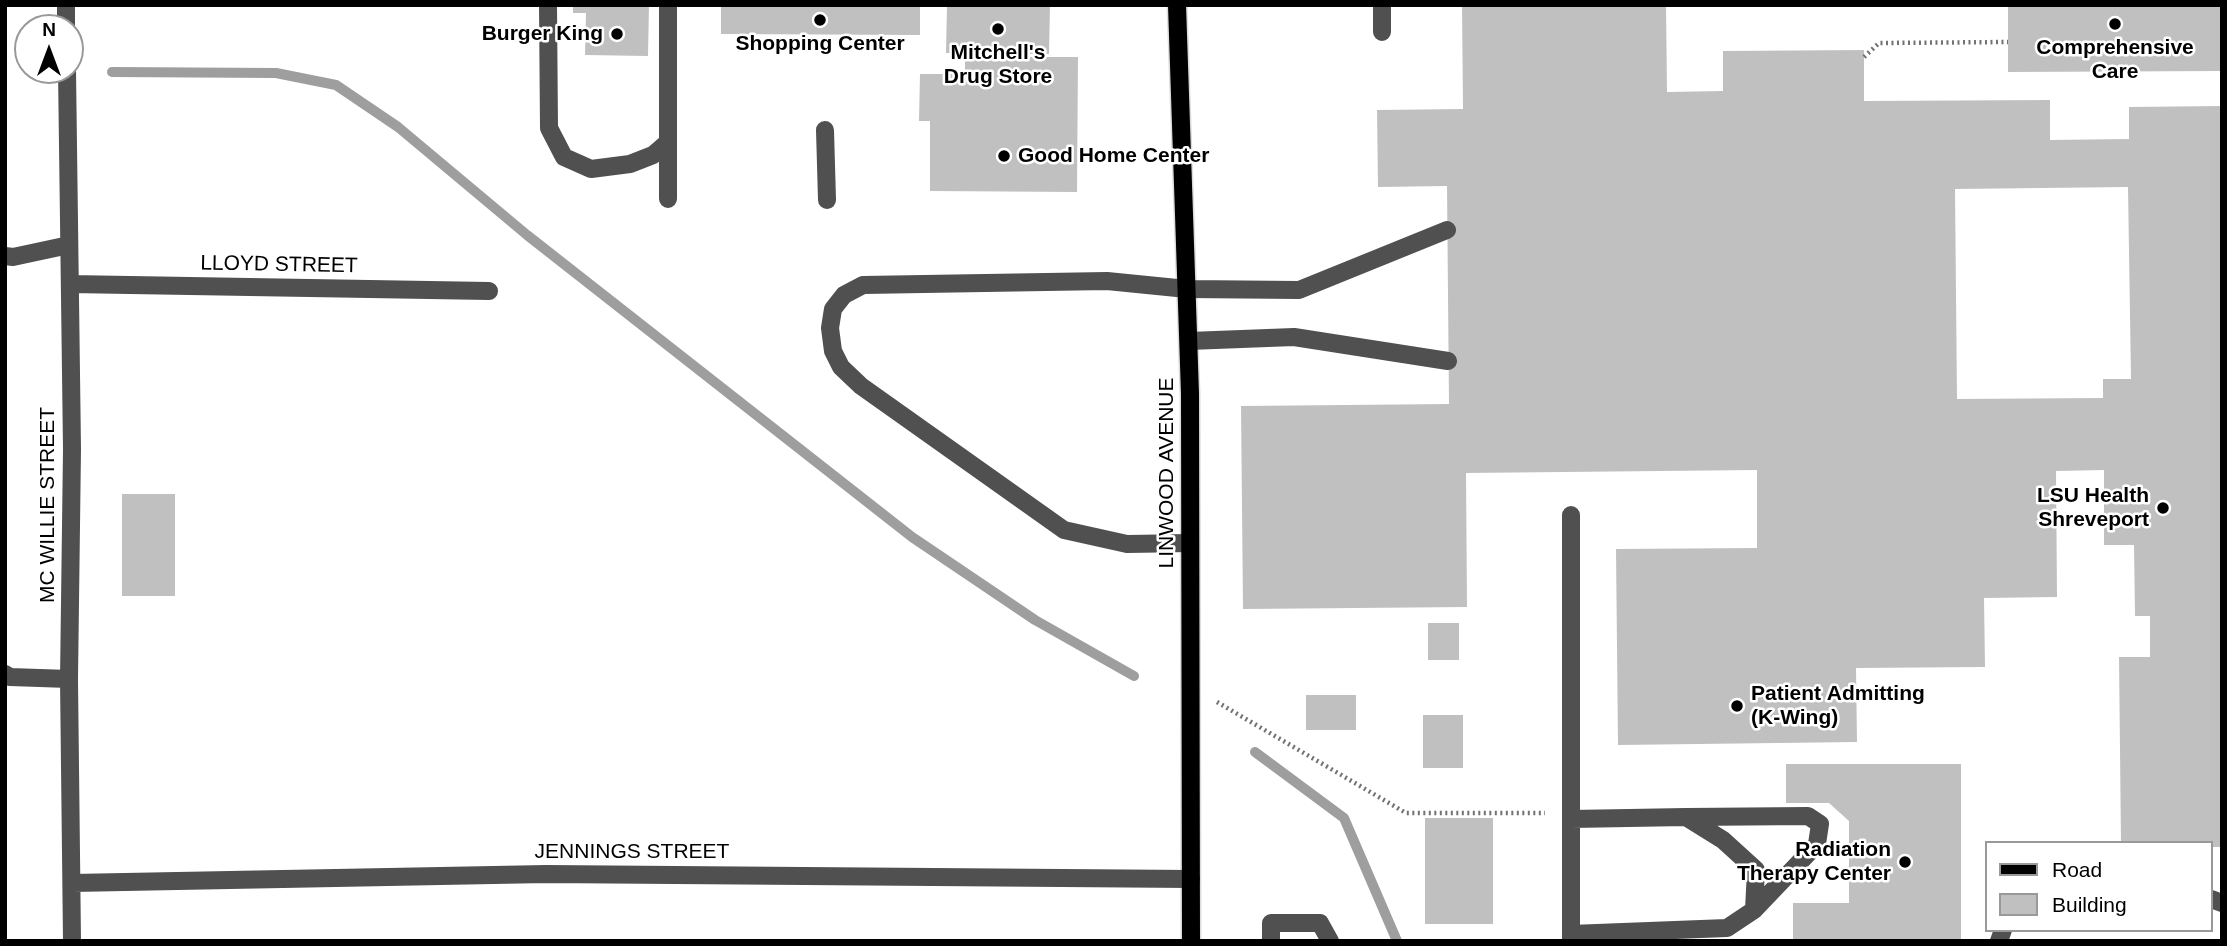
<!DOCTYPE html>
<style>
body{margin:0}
#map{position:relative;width:2227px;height:946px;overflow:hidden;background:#fff;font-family:Arial,sans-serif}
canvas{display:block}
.frame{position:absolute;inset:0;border:7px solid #000;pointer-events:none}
.legend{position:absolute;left:1985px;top:841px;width:228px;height:91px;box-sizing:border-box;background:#fff;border:2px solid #999;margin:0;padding:9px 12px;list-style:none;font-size:21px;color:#000}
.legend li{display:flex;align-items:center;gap:14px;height:35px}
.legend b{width:35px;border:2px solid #999}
.north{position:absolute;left:14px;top:14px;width:70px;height:70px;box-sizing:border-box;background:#fff;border:2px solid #999;border-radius:50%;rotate:0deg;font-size:19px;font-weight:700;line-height:28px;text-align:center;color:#000}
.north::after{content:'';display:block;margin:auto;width:24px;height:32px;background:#000;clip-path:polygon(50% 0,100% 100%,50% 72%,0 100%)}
</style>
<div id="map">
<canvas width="2227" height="946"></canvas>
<div class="frame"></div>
<ul class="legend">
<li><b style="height:9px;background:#000"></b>Road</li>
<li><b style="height:19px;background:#c0c0c0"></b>Building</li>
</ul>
<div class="north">N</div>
</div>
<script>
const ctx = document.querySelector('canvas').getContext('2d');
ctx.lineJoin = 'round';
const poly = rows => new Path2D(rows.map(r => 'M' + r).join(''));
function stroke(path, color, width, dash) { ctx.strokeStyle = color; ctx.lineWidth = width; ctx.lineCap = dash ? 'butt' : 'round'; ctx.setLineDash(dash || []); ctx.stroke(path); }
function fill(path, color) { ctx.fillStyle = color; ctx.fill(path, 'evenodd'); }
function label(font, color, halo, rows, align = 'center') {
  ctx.font = font + ' Arial,sans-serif'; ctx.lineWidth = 5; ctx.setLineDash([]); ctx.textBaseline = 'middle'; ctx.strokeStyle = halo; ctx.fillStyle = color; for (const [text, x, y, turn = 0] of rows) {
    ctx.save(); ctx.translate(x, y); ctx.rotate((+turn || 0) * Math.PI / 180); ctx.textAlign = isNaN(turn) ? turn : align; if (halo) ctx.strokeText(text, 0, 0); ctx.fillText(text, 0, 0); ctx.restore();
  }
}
stroke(poly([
 [112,72,276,73,336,85,398,127,527,235,912,537,1035,620,1134,676],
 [1255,752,1344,818,1397,941]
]), '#9e9e9e', 10);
fill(poly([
 [573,5,649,5,648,56,585,55,586,13,573,13],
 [721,5,920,5,920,35,721,34],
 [947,5,1050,5,1049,54,946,53],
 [1462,5,1666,5,1667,92,1723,91,1723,51,1864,50,1864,101,2050,100,2050,140,2129,139,2129,107,2222,106,2222,847,2211,847,2211,843,2121,843,2119,657,2150,657,2150,616,2135,616,2134,545,2104,545,2104,470,2056,471,2057,597,1984,598,1985,667,1856,668,1857,742,1618,745,1616,549,1757,548,1757,470,1466,473,1467,607,1243,609,1241,406,1449,404,1447,186,1378,187,1377,110,1463,109],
 [2128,187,2131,379,2103,379,2103,398,1957,399,1955,189],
 [2008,5,2222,5,2222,71,2008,72],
 [965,57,1078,57,1077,192,930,191,930,121,919,121,920,74,965,74],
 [122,494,175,494,175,596,122,596],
 [1428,623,1459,623,1459,660,1428,660],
 [1306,695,1356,695,1356,730,1306,730],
 [1423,715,1463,715,1463,768,1423,768],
 [1786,764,1961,764,1961,941,1793,941,1793,903,1849,903,1849,821,1829,803,1786,803],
 [1425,818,1493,818,1493,924,1425,924]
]), '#c0c0c0');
const major = poly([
 [1177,5,1190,394,1191,941]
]);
stroke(major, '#dbdbdb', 21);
stroke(poly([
 [1864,57,1879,43,2008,42],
 [1217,702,1406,813,1545,813]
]), '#727272', 4.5, [2, 3.5]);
stroke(poly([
 [66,5,66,28],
 [548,5,549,128,564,157,591,169,630,164,653,155,668,142],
 [1382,5,1382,32],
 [67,70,72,449,69,679,72,941],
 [825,130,827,200],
 [668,199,668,5],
 [5,256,13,257,69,245],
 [70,284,489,291],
 [1189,341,1294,337,1448,361],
 [1571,515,1571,941],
 [1190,543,1127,544,1064,530,861,386,841,367,833,351,830,328,833,309,844,295,863,285,1107,281,1187,289,1299,290,1447,230],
 [5,674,10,677,69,679],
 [1686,817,1808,816,1820,824,1817,844,1754,910],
 [1571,819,1686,817,1723,840,1756,870,1754,910,1727,928,1571,934],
 [72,883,546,874,1191,879],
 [2211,899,2222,903],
 [1271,941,1271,923,1320,923,1330,941],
 [1999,941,2003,930]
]), '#505050', 18);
stroke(major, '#000', 18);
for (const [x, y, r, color] of [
 [820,20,7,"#000"],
 [2115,24,7,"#000"],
 [998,29,7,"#000"],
 [617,34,7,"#000"],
 [1004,156,7,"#000"],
 [2163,508,7,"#000"],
 [1737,706,7,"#000"],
 [1905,862,7,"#000"]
]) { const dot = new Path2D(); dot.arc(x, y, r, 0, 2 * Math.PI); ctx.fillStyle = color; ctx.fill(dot); stroke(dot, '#fff', 2.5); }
label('bold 21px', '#000', '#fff', [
 ["Burger King",603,34],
 ["Shopping Center",820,44,"center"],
 ["Comprehensive",2115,48,"center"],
 ["Care",2115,72,"center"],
 ["Mitchell's",998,53,"center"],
 ["Drug Store",998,77,"center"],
 ["Good Home Center",1018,156,"left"],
 ["LSU Health",2149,496],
 ["Shreveport",2149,520],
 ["Patient Admitting",1751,694,"left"],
 ["(K-Wing)",1751,718,"left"],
 ["Radiation",1891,850],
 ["Therapy Center",1891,874]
], 'right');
label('21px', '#000', '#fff', [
 ["LLOYD STREET",279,265,1],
 ["LINWOOD AVENUE",1167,473,-90],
 ["MC WILLIE STREET",48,505,-90],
 ["JENNINGS STREET",632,852]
]);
</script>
